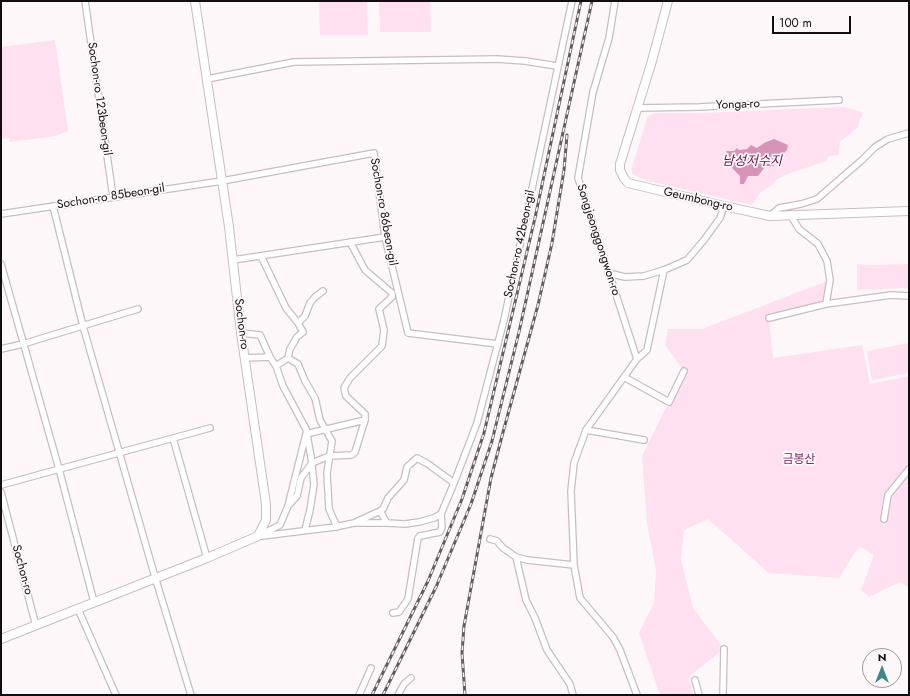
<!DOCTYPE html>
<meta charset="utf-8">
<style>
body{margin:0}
#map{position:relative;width:910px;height:696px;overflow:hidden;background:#fdf7fa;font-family:Jost,sans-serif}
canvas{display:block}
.frame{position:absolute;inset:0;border:2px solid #120d10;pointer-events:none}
.north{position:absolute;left:862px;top:648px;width:40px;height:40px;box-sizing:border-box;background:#fdf7fa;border:1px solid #9f999c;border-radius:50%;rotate:0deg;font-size:11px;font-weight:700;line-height:16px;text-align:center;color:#120d10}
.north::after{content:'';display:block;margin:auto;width:14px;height:18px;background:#408886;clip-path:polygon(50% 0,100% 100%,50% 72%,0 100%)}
.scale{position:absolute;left:772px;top:16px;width:79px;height:18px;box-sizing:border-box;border:2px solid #120d10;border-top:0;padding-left:5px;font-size:12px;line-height:14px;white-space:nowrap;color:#120d10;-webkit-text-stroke:3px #fdf7fa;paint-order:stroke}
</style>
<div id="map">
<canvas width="910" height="696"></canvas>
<div class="frame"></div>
<div class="north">N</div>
<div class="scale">100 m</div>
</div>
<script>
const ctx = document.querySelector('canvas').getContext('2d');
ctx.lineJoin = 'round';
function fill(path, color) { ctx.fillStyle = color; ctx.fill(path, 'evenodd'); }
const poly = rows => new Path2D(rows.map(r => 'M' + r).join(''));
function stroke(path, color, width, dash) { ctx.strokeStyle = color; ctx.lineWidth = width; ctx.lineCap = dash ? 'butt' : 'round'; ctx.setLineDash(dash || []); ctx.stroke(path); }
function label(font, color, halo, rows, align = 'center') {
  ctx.font = font + ' Jost,"Noto Sans KR",sans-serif'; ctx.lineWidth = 3.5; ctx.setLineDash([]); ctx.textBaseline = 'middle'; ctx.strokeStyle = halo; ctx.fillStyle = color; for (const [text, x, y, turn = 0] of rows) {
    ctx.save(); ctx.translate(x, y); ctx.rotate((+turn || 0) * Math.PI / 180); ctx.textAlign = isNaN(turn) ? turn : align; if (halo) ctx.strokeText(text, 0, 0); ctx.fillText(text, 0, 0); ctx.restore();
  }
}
fill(poly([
 [319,1,367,1,368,35,320,35],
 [379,1,430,1,431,32,380,32],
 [55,40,68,131,56,136,10,142,10,138,1,139,1,47],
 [845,107,864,113,860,119,858,127,840,142,839,155,829,156,826,161,788,174,777,179,772,185,760,193,752,205,648,181,632,174,632,166,648,116,655,113,697,113],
 [764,143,781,143,788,146,783,154,778,155,758,176,748,176,744,184,740,184,740,176,730,166,727,166,730,157,739,150,747,149,751,145,757,148],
 [857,264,868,265,909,264,909,289,904,288,857,290],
 [830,280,826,304,769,318,773,358,862,345,870,384,909,376,909,588,900,582,869,597,861,590,874,555,859,546,839,578,769,573,708,519,684,530,681,559,693,608,724,649,698,669,689,677,693,694,660,695,639,633,654,603,656,570,647,523,642,456,684,371,665,345,668,329,702,329],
 [909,343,909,373,872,380,867,351]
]), '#fee0f0');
fill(poly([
 [774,139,788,145,787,150,783,154,778,155,775,159,774,166,766,166,758,176,748,176,744,184,740,184,740,176,730,166,726,166,730,158,726,151,734,151,737,148,739,150,747,149,751,145,757,148,764,143]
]), '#d893b9');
const street = poly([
 [85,1,113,197],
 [615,1,609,38,593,92,578,178,637,359,586,430,574,463,571,491,574,565,580,598,613,637,620,650,637,695],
 [207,79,294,62,497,59,525,61,557,66],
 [638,108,699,107,839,100],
 [53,206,83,326,155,577,191,695],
 [1,214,222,181,374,153,385,237,408,333,498,344],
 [790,214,799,229,818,244,827,261,830,280,826,304],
 [770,216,779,208,801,204,817,199,862,160,875,147,888,139,909,133],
 [261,256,286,308,298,323,303,332,297,337,290,349,288,358,298,364,305,381,315,398,320,420,332,441,327,473,329,509,337,527],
 [233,260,385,237],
 [1,264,59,469,94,602],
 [608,273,625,277,644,276,664,270,687,260,704,240,720,218,724,206],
 [769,318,826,304,891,295,909,296],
 [298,323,305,316,310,303,315,297,323,291],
 [241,333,260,335,270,357],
 [1,349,23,344,138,309],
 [245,358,270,357,276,366,288,358],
 [637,359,647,350,664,270],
 [276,366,283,386,306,429,311,457,314,484,310,510,305,530],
 [624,377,669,402,684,371],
 [586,430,644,440],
 [173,438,207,558],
 [454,483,477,423,504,320,572,1],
 [1,485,210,428],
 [1,492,36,626],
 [288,506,297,496,301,478,312,463,329,456,352,455,355,452,365,420,365,414,346,396,344,388,350,378,382,346,384,330,379,309,392,297,392,293,365,270,350,242],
 [884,519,888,495,909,469],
 [354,523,380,511,387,523,405,524,419,522,434,518,441,514,454,483,428,464,417,458,407,467,404,480,388,498,383,509,380,511],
 [258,536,280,525,288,506,306,434,365,420],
 [262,536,335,527,354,523,387,523],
 [490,539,497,541,503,548,516,557,527,560,574,565],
 [516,557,526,600,535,618,547,650,570,684,573,695],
 [78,609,116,695],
 [393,613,399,612,408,599,418,538,420,536,440,532,442,527,441,514],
 [695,680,699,695],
 [359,695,371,668],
 [398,695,404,684,411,678],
 [723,695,724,649]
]);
const secondary = poly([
 [668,1,652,61,620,164,620,170,624,178,628,183,724,206,770,216,909,211],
 [1,639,207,558,258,536,266,520,266,504,241,333,229,227,195,1]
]);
stroke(street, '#cabcc3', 8);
stroke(secondary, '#cabcc3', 10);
stroke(street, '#fff', 5.5);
stroke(secondary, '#fff', 8);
const rail = poly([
 [372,695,428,581,462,499,484,433,535,218,581,1],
 [383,695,436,587,471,504,492,441,519,332,592,1],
 [465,695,462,653,464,626,491,478,502,436,538,305,552,243,564,170,567,135]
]);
stroke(rail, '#625d60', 3);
stroke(rail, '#fdf7fa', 1.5, [4.5]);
label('12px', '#120d10', '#fdf7fa', [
 ["Sochon-ro 123beon-gil",99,99,82],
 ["Yonga-ro",738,105,-2],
 ["Sochon-ro 85beon-gil",111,197,-9],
 ["Geumbong-ro",698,200,13],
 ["Sochon-ro 86beon-gil",383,212,80],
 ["Songjeonggongwon-ro",598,240,72],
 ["Sochon-ro 42beon-gil",520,244,-78],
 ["Sochon-ro",241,324,83],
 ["Sochon-ro",22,570,75]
]);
label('12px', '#7e2c5f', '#fdf7fa', [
 ["금봉산",799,460]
]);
label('italic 13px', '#66144a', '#fdf7fa', [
 ["남성저수지",752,162]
]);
</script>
